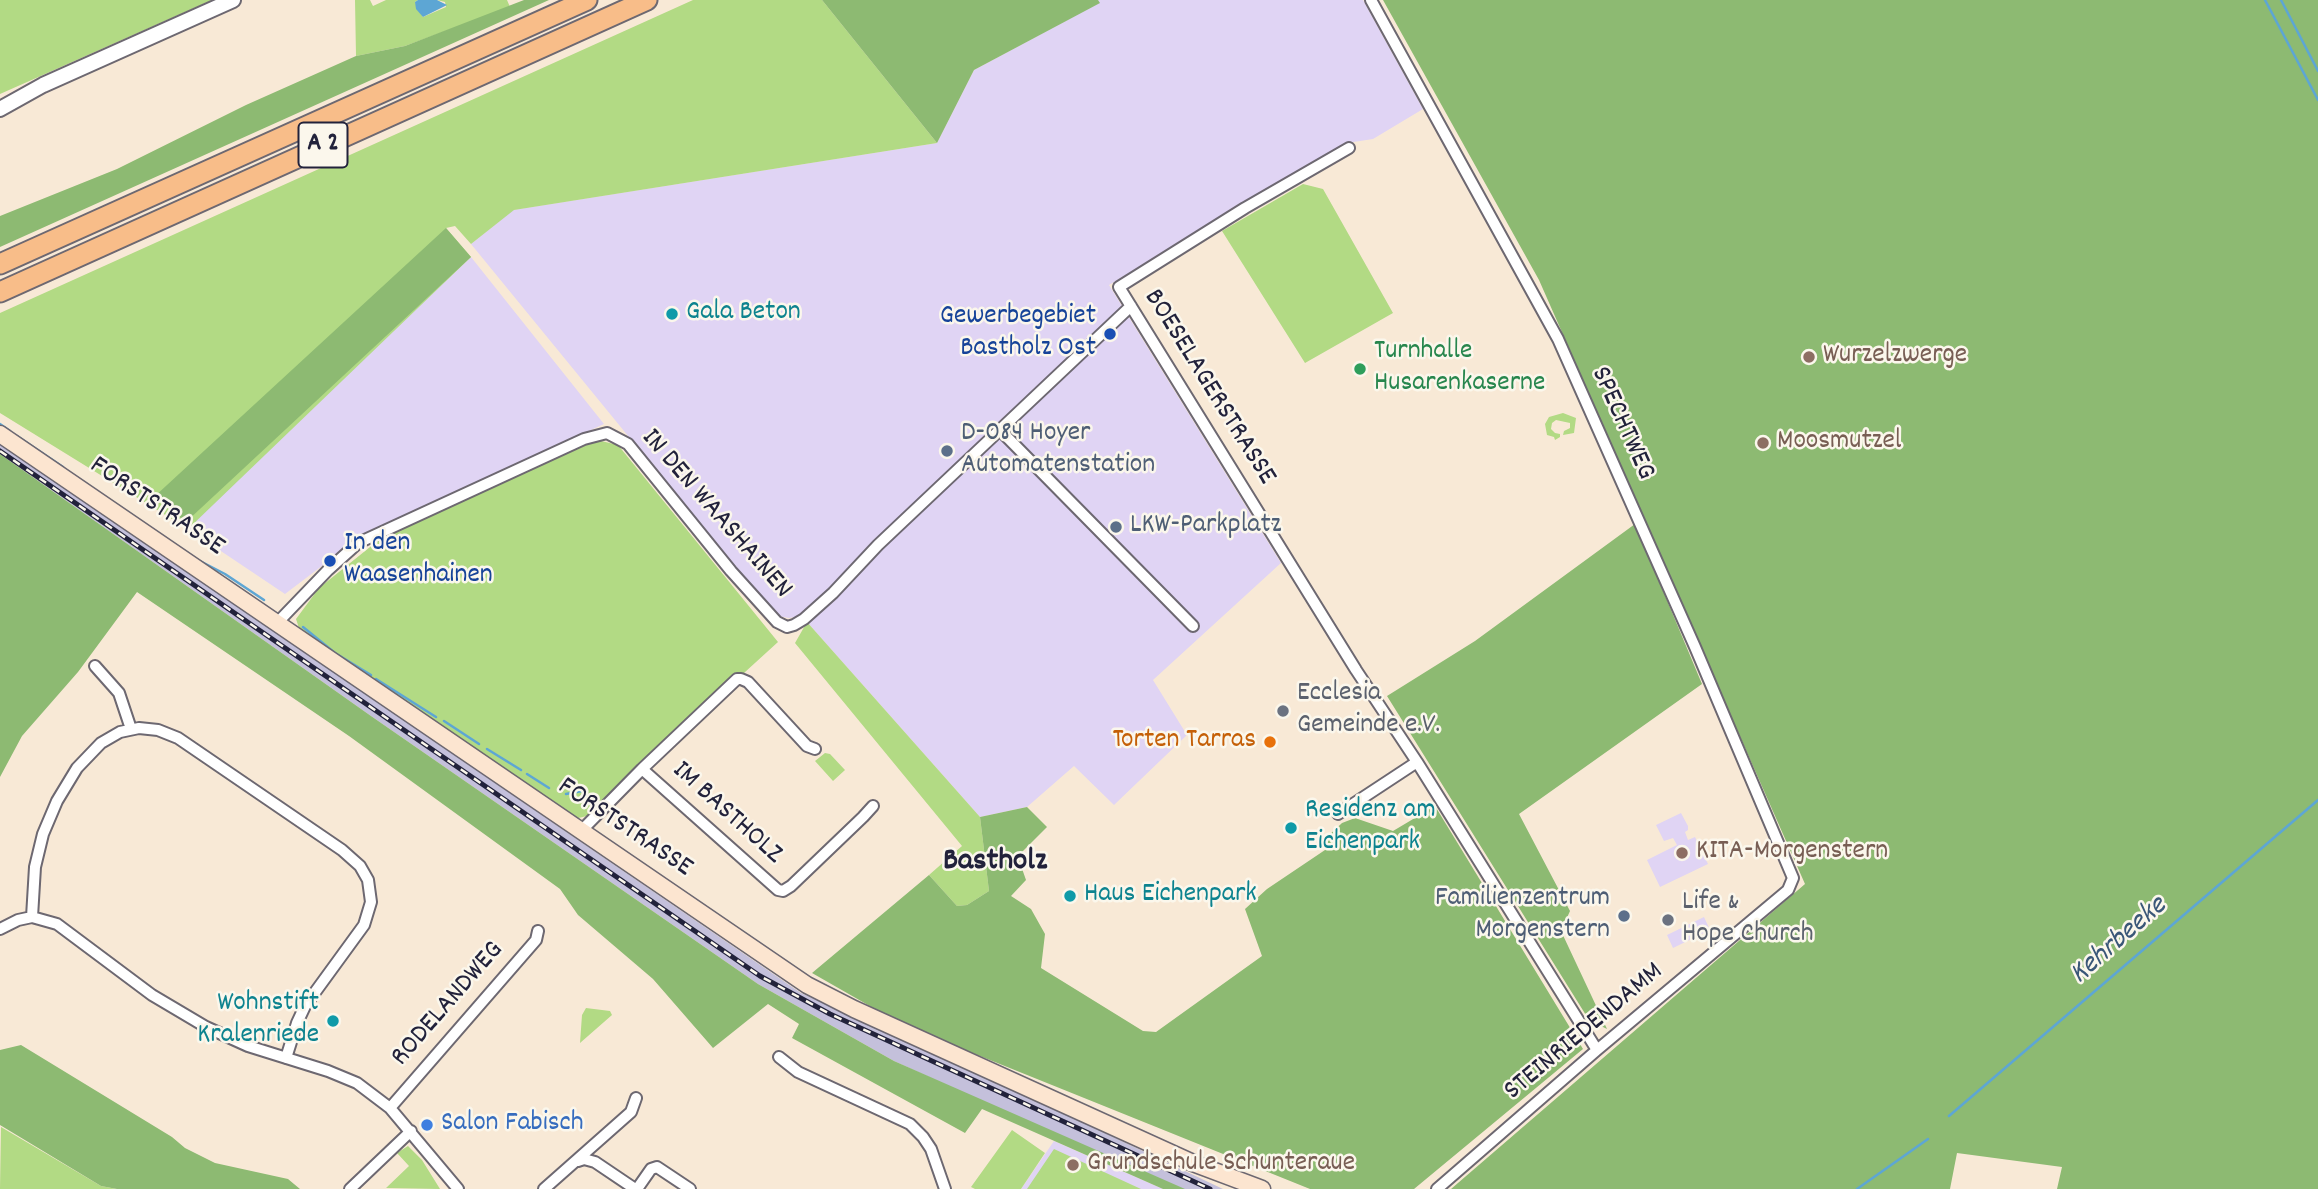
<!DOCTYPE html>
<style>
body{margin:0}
canvas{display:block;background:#f8e9d6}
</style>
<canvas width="2318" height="1189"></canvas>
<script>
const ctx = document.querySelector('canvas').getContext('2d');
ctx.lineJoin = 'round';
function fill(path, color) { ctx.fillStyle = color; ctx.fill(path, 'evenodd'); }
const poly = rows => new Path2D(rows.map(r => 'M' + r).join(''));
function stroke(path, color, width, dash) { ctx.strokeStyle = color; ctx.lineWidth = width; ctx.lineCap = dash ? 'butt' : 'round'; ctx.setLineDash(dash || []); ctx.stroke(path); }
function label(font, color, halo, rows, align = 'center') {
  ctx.font = font + ' Dekko,sans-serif'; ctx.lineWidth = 5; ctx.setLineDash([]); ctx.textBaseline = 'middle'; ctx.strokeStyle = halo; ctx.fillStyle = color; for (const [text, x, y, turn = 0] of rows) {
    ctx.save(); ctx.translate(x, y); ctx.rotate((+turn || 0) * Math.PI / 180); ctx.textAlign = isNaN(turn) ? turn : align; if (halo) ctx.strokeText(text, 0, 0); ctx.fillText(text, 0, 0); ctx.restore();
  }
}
fill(poly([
 [1098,0,1363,0,1423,109,1373,139,1347,143,1109,285,1281,563,1153,680,1187,735,1114,805,1074,766,1027,807,980,817,807,622,801,616,789,618,778,616,768,607,471,244,513,210,937,143,974,70,1099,3],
 [471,257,604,424,360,537,285,594,188,529,186,523],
 [1681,813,1688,826,1688,830,1685,832,1688,840,1695,837,1708,864,1660,887,1647,860,1677,845,1673,838,1664,841,1656,825],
 [1704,917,1710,930,1673,948,1667,935],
 [1054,1141,1163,1189,1021,1189]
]), '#e0d4f4');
fill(poly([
 [0,443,801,993,919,1045,1223,1189,1175,1189,894,1061,758,984,371,716,0,454]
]), '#c4c0db');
fill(poly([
 [0,0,212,0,0,94],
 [355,0,370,0,373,6,386,0,418,0,415,2,423,17,446,7,445,2,437,0,507,0,510,7,405,46,356,56],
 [693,0,822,0,937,143,514,210,471,244,455,226,446,228,471,257,188,529,0,413,0,313],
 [1303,184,1323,189,1393,313,1305,363,1222,231],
 [1563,413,1576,418,1574,433,1563,435,1564,431,1570,428,1570,423,1556,420,1552,423,1551,429,1555,433,1560,434,1560,437,1555,440,1554,437,1547,435,1545,424,1549,417],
 [597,440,618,445,778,642,587,816,574,819,299,628,296,619,319,588,380,539],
 [807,622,980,817,989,891,967,905,957,906,929,875,962,846,795,643],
 [825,753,830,754,845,770,833,781,815,761],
 [586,1008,610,1011,612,1015,580,1043,582,1015],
 [1,1127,101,1186,117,1189,0,1189],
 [1012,1130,1045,1153,1021,1189,975,1189,971,1187],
 [408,1146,422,1160,440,1189,386,1188,409,1166,397,1153],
 [1054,1149,1141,1189,1027,1189]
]), '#b2da84');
fill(poly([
 [524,0,549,0,0,247,0,216,117,169,246,105,356,56,405,46],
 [822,0,1098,0,1100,3,974,70,937,143],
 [1383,0,2318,0,2318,1189,2057,1189,2062,1167,1957,1153,1950,1189,1451,1189,1805,884,1539,280],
 [446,228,471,257,186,522,154,497],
 [0,454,371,716,758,984,894,1061,1185,1189,1163,1189,982,1109,965,1133,792,1038,799,1024,768,1004,713,1048,653,979,578,915,560,889,349,736,137,592,78,672,22,736,0,777],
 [1635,524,1702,684,1519,814,1570,911,1561,931,1607,1029,1589,1020,1387,696,1475,641],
 [1435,806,1583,1049,1414,1189,1310,1189,903,1025,812,973,929,875,957,906,967,905,989,891,980,817,1027,807,1047,827,1021,853,1019,860,1026,880,1011,896,1031,909,1045,934,1041,968,1143,1031,1156,1032,1262,956,1245,909,1267,889,1325,850,1325,839,1342,823,1355,818,1393,831],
 [21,1045,172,1137,185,1148,215,1163,288,1179,300,1189,117,1189,101,1186,0,1125,0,1050]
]), '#8dba72');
fill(poly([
 [418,0,437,0,447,5,423,17,416,9,415,2]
]), '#5da6d4');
stroke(poly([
 [2265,0,2318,100],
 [2281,0,2318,71],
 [0,424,10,431],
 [17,436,63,467],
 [198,560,225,574,264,600],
 [303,627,335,653,371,675],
 [376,679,436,717],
 [444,721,479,744],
 [487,749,521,770],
 [527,774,549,788],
 [566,794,582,791],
 [1949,1116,2318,800],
 [1857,1189,1928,1139]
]), '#5da6d4', 2.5);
const minor = poly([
 [1371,0,1558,339,1695,647,1793,878,1788,890,1597,1050,1437,1189],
 [1349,148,1245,208,1119,287,1356,670,1417,762,1597,1050],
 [999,429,1193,626],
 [278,622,328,570,358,543,584,439,607,433,628,444,731,571,777,622,787,627,794,625,804,619,833,593,878,545,1131,306],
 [95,666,119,693,131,729],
 [642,769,778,890,783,891,791,886,863,817,873,806],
 [1338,814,1417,762],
 [581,831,642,769,737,679,741,679,748,682,807,746,815,749],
 [32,917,35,867,43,834,57,801,77,768,101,743,120,732,139,728,158,730,178,738,342,850,360,866,368,880,371,902,364,925,305,1006,297,1023,286,1058],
 [0,929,18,920,32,917,57,924,152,995,206,1027,248,1046,328,1071,357,1083,390,1108,458,1189],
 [779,1057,798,1072,910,1124,923,1137,931,1149,945,1189],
 [390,1108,536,940,538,931],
 [578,1161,584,1159,595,1162,635,1189],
 [350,1189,411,1131],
 [544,1189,631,1112,636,1098],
 [637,1189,651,1169,657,1167,690,1189]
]);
const tertiary = poly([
 [0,109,43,85,233,0]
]);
const secondary = poly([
 [0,434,807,985,854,1009,1193,1163,1262,1189]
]);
const motorway = poly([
 [0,264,587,0],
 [0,292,647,0]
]);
stroke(minor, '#6d6871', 14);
stroke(tertiary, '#6d6871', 18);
stroke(secondary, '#6d6871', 19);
stroke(motorway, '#6d6871', 23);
stroke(minor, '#fff', 10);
stroke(tertiary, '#fff', 14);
stroke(secondary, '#fce5d0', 16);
stroke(motorway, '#f8bd89', 19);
const rail = poly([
 [0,451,760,976,830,1014,1210,1189]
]);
stroke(rail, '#22223b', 5);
stroke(rail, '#fbf7ec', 2.5, [8]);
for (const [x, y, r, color] of [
 [672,314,7,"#0f9aa8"],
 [1110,334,7,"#1a4fb4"],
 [1809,357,7,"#8d6e63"],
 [1360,369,7,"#2e9e5b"],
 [1763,443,7,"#8d6e63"],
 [947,451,7,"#5c6f8a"],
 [1116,527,7,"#5c6f8a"],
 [330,561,7,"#1a4fb4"],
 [1283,711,7,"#6b7280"],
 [1270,742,7,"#e8710a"],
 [1291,828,7,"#0f9aa8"],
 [1682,853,7,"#8d6e63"],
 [1070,896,7,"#0f9aa8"],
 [1624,916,7,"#5c6f8a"],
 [1668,920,7,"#6b7280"],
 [333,1021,7,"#0f9aa8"],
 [427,1125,7,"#3f7fe0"],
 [1073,1165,7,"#8d6e63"]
]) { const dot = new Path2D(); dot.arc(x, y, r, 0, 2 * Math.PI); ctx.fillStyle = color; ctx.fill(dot); stroke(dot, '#fbf7ec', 2.5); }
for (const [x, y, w] of [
 [323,145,49]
]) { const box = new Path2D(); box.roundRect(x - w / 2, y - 22.5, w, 45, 5); ctx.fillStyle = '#fbf7ec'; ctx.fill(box); stroke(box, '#22223b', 2); }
label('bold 26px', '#22223b', null, [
 ["A 2",323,145]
]);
label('28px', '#0d838f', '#fbf7ec', [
 ["Gala Beton",686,314],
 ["Residenz am",1305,812],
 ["Eichenpark",1305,844],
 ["Haus Eichenpark",1084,896],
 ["Wohnstift",319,1005,"right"],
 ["Kralenriede",319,1037,"right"]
], 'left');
label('28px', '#164399', '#fbf7ec', [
 ["Gewerbegebiet",1096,318],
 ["Bastholz Ost",1096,350],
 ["In den",344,545,"left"],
 ["Waasenhainen",344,577,"left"]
], 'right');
label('28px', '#27864d', '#fbf7ec', [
 ["Turnhalle",1374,353],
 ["Husarenkaserne",1374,385]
], 'left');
label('28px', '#785e54', '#fbf7ec', [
 ["Wurzelzwerge",1823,357],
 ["Moosmutzel",1777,443],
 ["KITA-Morgenstern",1696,853],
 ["Grundschule Schunteraue",1087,1165]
], 'left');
label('28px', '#22223b', '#fbf7ec', [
 ["BOESELAGERSTRASSE",1208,388,58],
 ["SPECHTWEG",1621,424,66],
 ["FORSTSTRASSE",156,508,34],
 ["IN DEN WAASHAINEN",715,515,49],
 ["IM BASTHOLZ",726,814,42],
 ["FORSTSTRASSE",624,829,34],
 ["RODELANDWEG",449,1005,-49],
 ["STEINRIEDENDAMM",1585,1033,-40]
]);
label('28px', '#4e5e75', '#fbf7ec', [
 ["D-084 Hoyer",961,435],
 ["Automatenstation",961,467],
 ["LKW-Parkplatz",1130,527],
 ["Familienzentrum",1610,900,"right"],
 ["Morgenstern",1610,932,"right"]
], 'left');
label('28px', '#5b616d', '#fbf7ec', [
 ["Ecclesia",1297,695],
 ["Gemeinde e.V.",1297,727],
 ["Life &",1682,904],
 ["Hope Church",1682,936]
], 'left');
label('28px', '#c56008', '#fbf7ec', [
 ["Torten Tarras",1256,742]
], 'right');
label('28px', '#366cbe', '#fbf7ec', [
 ["Salon Fabisch",441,1125]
], 'left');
label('italic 30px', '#3a5778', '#fbf7ec', [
 ["Kehrbeeke",2120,942,-41]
]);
label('bold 32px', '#22223b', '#fbf7ec', [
 ["Bastholz",995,864]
]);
</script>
